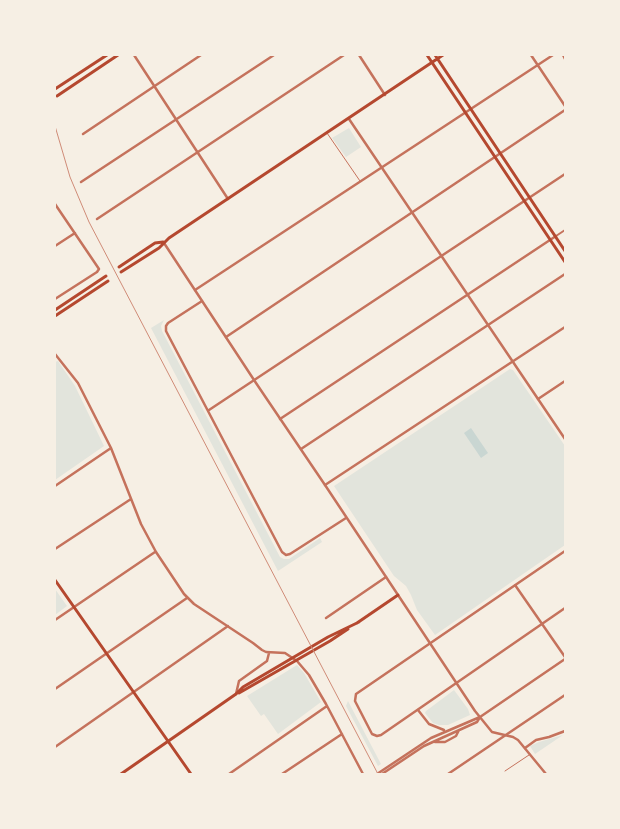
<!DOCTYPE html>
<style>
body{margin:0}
#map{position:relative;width:620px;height:829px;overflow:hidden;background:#f6efe4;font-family:Helvetica,sans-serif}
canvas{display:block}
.frame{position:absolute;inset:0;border:56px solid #f6efe4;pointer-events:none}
</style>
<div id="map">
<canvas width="620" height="829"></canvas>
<div class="frame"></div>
</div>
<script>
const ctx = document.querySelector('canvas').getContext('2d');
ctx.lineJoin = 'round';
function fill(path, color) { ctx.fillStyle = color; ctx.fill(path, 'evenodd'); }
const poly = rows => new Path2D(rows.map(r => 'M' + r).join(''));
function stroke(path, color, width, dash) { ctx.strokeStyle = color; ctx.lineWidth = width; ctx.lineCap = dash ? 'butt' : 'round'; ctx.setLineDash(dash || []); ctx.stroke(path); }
fill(poly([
 [349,128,361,147,346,157,332,138],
 [164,320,161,326,162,331,280,557,284,559,289,559,320,538,322,542,278,571,151,328],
 [58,361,75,386,104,446,55,480,55,362],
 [510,369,513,370,565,446,565,545,435,635,417,610,411,595,406,586,394,576,334,486],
 [55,589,67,606,55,615],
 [297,665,304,673,321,702,278,734,264,714,261,716,247,696],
 [454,690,468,709,470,715,448,725,439,725,433,723,425,713,426,711],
 [348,701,381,764,378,766,346,706],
 [563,735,535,754,530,746,539,742]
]), '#e2e4dc');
fill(poly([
 [471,428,488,453,481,458,464,433]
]), '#c9d6d2');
stroke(poly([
 [327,133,360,181],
 [505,771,529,755]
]), '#c5725c', 1);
stroke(poly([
 [556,236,565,230]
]), '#c5725c', 2);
stroke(poly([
 [134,55,228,199],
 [359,55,385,95],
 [531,55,565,106],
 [563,55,565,59],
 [83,134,201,55],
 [81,182,274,55],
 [55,204,99,269,97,272,55,299],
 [97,219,344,55],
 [55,246,75,233],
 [195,290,553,55],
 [202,301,168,323,166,326,166,331,282,552,286,555,290,554,346,518],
 [226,337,565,110],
 [55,354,78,383,111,448,141,524,156,552,184,594,194,604,253,643,262,650,266,652,285,653,297,661,309,675,326,704,363,774],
 [538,399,565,381],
 [209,410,565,174],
 [280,419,556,236],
 [301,449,565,274],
 [325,485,565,327],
 [55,486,111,448],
 [55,549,131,499],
 [565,551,356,694,355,701,372,734,377,736,381,735,565,608],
 [515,585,565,657],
 [326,618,386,577],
 [55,620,155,552],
 [55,689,187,598],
 [236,694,239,681,267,661,269,653],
 [55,747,228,626],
 [525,748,536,740,549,737,565,731],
 [229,774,327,706],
 [282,774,342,734],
 [448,774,565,695]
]), '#c5725c', 2.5);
stroke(poly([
 [349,119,565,439],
 [164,243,256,383,325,485,475,711,492,732,513,737,518,740,546,774],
 [418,710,429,724,444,730],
 [435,742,445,742,456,736,459,730],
 [377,774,431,738,480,717],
 [382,774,424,746,477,722,480,717,565,659]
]), '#c5725c', 2.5);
stroke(poly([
 [427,55,565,262],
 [435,55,565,251],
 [55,89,107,55],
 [57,96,118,55],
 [119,267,155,243,163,242],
 [121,272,159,248,169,238,443,55],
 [55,310,106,276],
 [55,316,108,281],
 [55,580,191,774],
 [357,623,398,595],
 [239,693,330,641,348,629],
 [121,774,236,694,243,687,328,637,359,622]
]), '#b5482f', 3);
stroke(poly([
 [55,126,70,177,89,222,378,774]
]), '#cf8b77', 1);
</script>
